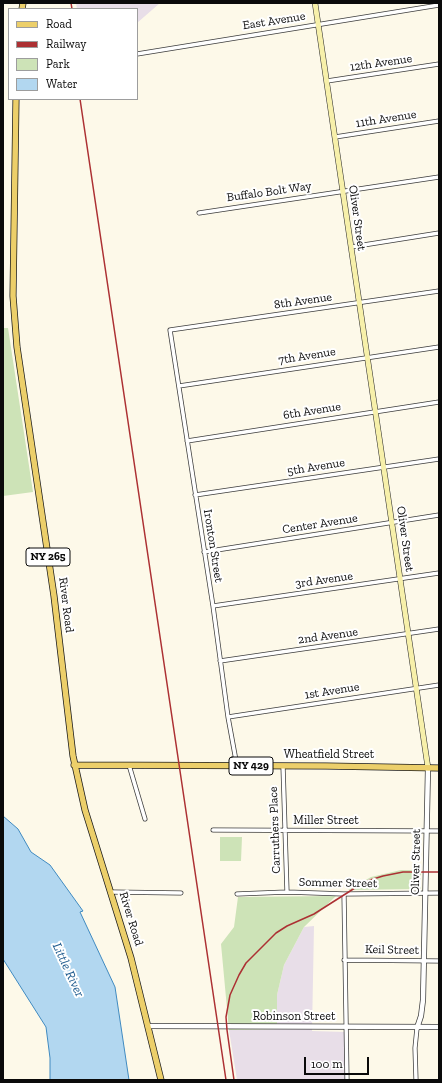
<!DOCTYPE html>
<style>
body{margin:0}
#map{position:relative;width:442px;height:1083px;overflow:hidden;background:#fdf9e9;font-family:"Zilla Slab",serif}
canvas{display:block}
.frame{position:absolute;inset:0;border:4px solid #0a0a0a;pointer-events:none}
.legend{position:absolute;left:8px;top:8px;width:130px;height:92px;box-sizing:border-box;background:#fff;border:1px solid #9d9d9d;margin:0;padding:5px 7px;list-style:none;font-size:12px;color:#0a0a0a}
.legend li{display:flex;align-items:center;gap:8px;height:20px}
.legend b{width:20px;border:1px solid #9d9d9d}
.scale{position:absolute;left:304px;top:1057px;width:65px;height:18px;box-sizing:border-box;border:2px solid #0a0a0a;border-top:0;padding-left:5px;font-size:12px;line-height:14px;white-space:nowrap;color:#0a0a0a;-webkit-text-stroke:3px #fff;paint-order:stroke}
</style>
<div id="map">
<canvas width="442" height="1083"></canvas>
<div class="frame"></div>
<ul class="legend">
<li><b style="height:5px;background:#eccf6a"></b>Road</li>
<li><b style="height:5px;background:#ac3033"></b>Railway</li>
<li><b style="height:11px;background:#cde3b7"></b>Park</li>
<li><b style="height:11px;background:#b2d7f0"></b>Water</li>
</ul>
<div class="scale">100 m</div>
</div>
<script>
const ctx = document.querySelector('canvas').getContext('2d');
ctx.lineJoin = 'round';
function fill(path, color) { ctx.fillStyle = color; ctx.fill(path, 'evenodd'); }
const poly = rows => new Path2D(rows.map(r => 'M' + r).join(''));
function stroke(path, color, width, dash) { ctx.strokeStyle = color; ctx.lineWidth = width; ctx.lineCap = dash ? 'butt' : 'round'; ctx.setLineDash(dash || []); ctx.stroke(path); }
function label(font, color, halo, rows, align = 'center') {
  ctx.font = font + ' "Zilla Slab",serif'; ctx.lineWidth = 4; ctx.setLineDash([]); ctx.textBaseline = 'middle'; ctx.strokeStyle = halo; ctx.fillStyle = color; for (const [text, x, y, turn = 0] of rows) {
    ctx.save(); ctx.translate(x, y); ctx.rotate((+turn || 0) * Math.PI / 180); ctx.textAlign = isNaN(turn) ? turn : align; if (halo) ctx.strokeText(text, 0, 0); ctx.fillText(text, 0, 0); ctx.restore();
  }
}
fill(poly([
 [76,3,160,3,137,23,137,9,77,9],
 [314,926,312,1031,346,1032,345,1080,237,1080,229,1030,277,1029,277,995,284,965,304,927]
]), '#e8dee8');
fill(poly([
 [3,328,8,328,33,492,3,496],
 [220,837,242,837,241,861,220,861],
 [401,870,421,870,421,889,348,890,371,877],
 [336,896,304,927,284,965,277,995,277,1029,229,1030,221,944,234,927,238,897]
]), '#cde3b7');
const water = poly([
 [3,816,18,829,31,852,50,865,83,911,80,912,115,987,129,1080,50,1080,50,1058,46,1027,3,959,3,816]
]);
fill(water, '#b2d7f0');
stroke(water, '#408ac0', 1);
const minor = poly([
 [137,54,439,5],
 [327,81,439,64],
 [335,137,439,121],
 [199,213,439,177],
 [351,247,439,233],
 [179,386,439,347],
 [187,441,439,402],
 [195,495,439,459],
 [204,552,439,515],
 [213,606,439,573],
 [220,661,439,629],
 [228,717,439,685],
 [129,765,145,819],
 [237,766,228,717,213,606,170,330,439,291],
 [283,766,287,892],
 [213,830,439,831],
 [111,892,181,893],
 [237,894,287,892,344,894,439,893],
 [344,894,347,1080],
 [344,960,439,961],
 [416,1080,415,1048,417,1028]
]);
const tertiary = poly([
 [148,1026,439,1027],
 [417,1028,421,1016,423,1000,428,768]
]);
const secondary = poly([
 [315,3,428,768]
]);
const primary = poly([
 [22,9,23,3],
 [16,99,13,296,17,347,54,596,73,756,85,810,131,958,161,1080],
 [74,765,326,766,439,768]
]);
stroke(minor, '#3d3d3d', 5);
stroke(tertiary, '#3d3d3d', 6);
stroke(secondary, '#2c2c2c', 6);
stroke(primary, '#1b1b1b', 7);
stroke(minor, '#fff', 3.5);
stroke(tertiary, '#fff', 4.5);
stroke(secondary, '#f7f0aa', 5);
stroke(primary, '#eccf6a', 5.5);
stroke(poly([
 [71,3,72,9],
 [80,99,226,1080],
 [234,1080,227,1030,226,1017,230,995,239,975,246,963,276,933,287,926,314,914,358,886,370,880,383,876,403,872,439,872]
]), '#ac3033', 1.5);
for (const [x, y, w] of [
 [48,557,44],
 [251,766,44]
]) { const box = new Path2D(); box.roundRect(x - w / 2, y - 9, w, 18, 3); ctx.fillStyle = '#fff'; ctx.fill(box); stroke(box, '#0a0a0a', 1); }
label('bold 11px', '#0a0a0a', null, [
 ["NY 265",48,557],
 ["NY 429",251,766]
]);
label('12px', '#0a0a0a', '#fff', [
 ["East Avenue",274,21,-9],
 ["12th Avenue",381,63,-8],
 ["11th Avenue",386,119,-9],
 ["Buffalo Bolt Way",269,192,-8],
 ["Oliver Street",357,218,82],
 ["8th Avenue",303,301,-8],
 ["7th Avenue",307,356,-9],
 ["6th Avenue",312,411,-9],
 ["5th Avenue",316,467,-9],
 ["Center Avenue",320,524,-9],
 ["Oliver Street",405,539,82],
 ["Ironton Street",213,546,81],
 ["3rd Avenue",324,580,-8],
 ["River Road",66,605,83],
 ["2nd Avenue",328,636,-8],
 ["1st Avenue",332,691,-9],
 ["Wheatfield Street",329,755],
 ["Miller Street",326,821],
 ["Carruthers Place",275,830,-92],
 ["Oliver Street",416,862,-89],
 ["Sommer Street",338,883,1],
 ["River Road",131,919,73],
 ["Keil Street",392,950,1],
 ["Robinson Street",294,1017]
]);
label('italic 13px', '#205c8f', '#fff', [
 ["Little River",68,970,65]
]);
</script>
